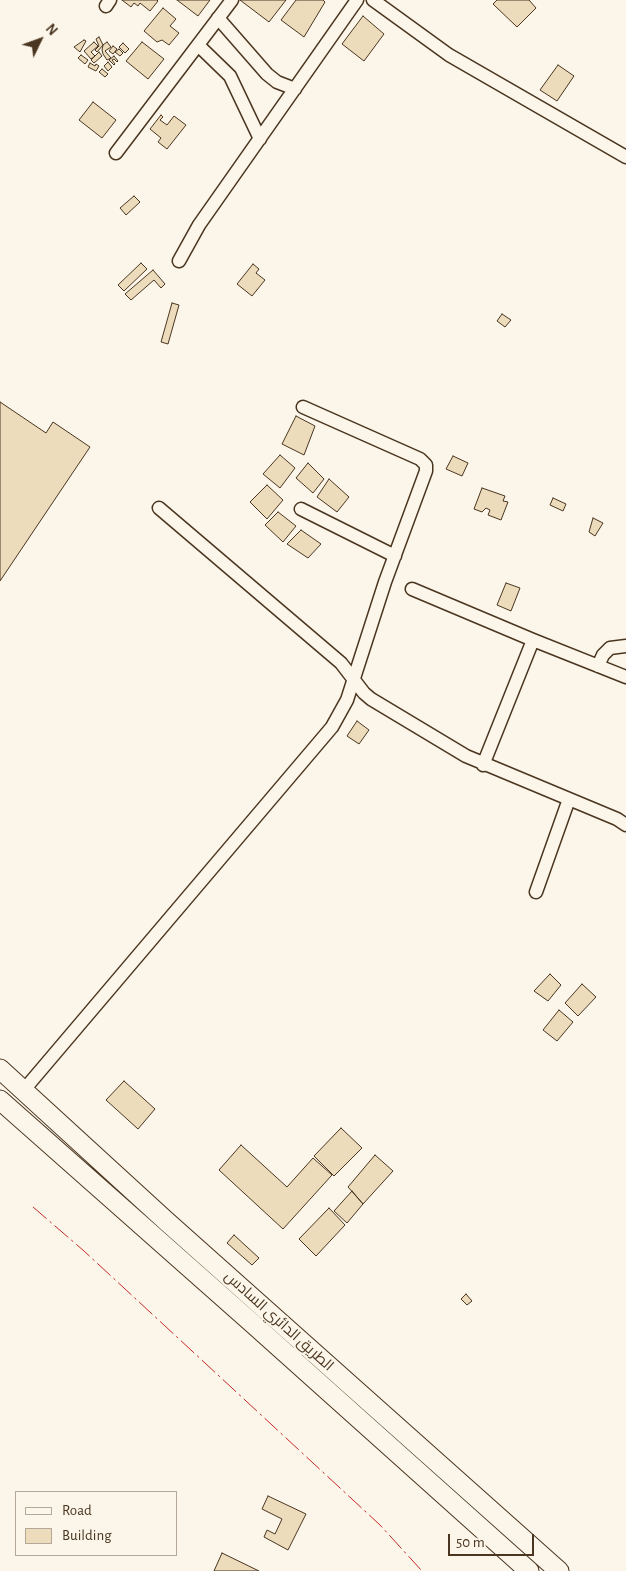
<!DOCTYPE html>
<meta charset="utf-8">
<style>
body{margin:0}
#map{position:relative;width:626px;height:1571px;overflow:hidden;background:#fbf6e9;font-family:"Alegreya Sans",sans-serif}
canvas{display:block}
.legend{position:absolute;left:15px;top:1491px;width:162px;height:65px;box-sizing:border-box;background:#fbf6e9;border:1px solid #b4a999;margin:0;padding:6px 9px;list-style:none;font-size:15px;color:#4a3520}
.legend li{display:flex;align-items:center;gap:10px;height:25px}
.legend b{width:25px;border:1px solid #b4a999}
.north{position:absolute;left:15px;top:15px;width:50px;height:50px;-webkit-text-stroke:4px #fbf6e9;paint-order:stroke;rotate:48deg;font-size:14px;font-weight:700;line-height:20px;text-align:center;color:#4a3520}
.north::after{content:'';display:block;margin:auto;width:18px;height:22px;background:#4a3520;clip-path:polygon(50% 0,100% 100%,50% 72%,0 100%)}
.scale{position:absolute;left:448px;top:1534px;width:86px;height:22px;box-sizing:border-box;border:2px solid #4a3520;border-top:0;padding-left:6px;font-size:15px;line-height:18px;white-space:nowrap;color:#4a3520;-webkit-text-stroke:4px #fbf6e9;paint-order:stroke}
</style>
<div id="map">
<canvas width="626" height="1571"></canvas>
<ul class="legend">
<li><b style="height:6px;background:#fbf6e9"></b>Road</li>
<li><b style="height:14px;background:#ecdcbc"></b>Building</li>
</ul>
<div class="north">N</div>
<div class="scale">50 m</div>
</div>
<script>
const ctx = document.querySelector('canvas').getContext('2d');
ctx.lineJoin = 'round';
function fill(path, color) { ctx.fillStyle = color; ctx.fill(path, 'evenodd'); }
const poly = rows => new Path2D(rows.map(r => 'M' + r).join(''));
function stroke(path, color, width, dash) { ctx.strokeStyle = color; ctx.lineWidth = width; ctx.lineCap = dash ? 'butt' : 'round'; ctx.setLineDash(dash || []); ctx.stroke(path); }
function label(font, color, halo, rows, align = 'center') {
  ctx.font = font + ' "Alegreya Sans",Cairo,sans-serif'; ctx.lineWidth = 4; ctx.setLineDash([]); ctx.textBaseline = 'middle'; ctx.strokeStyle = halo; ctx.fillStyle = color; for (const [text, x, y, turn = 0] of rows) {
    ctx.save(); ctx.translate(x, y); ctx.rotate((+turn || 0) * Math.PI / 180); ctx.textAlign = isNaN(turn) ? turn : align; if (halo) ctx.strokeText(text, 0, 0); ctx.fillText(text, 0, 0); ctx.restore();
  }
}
const building = poly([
 [122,0,157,0,158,1,150,11,140,3,138,6,134,3,131,7,122,0],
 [177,0,210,0,198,16,177,0],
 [240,0,286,0,269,22,240,0],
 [296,0,323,0,325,2,304,37,281,20,296,0],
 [497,0,529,0,536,8,517,27,493,4,497,0],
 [163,8,176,19,170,26,179,33,169,45,162,40,157,42,144,31,163,8],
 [363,16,384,34,364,61,342,44,363,16],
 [99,37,103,45,97,52,95,50,99,46,96,39,99,37],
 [84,40,86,41,80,52,74,47,84,40],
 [94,42,98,46,91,52,95,56,91,59,84,51,94,42],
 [107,42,111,47,105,51,111,58,107,60,103,54,102,50,103,45,107,42],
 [142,42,164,59,148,79,126,61,142,42],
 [123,43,129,49,125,53,119,47,123,43],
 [113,46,117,49,113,54,109,51,113,46],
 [119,49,123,53,120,56,115,52,119,49],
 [99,52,102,56,94,63,91,60,99,52],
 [81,55,88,60,85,64,78,58,81,55],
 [114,56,118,61,117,62,114,59,112,60,115,64,114,65,109,60,114,56],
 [108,62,112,67,108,71,104,66,108,62],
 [90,63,95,66,96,64,99,66,96,71,88,67,90,63],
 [558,65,574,76,557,101,540,90,558,65],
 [102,69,108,74,105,77,99,72,102,69],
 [93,102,116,120,102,138,79,120,93,102],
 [161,115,163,117,160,120,167,125,174,116,186,125,167,149,158,142,161,138,150,129,161,115],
 [134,196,140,202,126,215,120,208,134,196],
 [141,263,147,269,124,291,118,285,141,263],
 [253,264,259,269,256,273,265,280,252,296,237,284,253,264],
 [153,270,165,284,161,288,154,280,131,300,125,294,153,270],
 [172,303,179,305,168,344,161,342,172,303],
 [502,314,511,320,505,327,497,321,502,314],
 [0,402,46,433,53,422,90,447,0,581,0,402],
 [296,416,315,426,304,455,282,444,296,416],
 [280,455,295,468,280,488,263,474,280,455],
 [453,456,468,463,462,476,446,469,453,456],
 [308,463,324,479,313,493,296,478,308,463],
 [329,479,349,497,337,512,317,497,329,479],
 [267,485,283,500,267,519,250,502,267,485],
 [482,488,505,496,503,501,508,502,501,520,488,515,490,510,486,508,482,512,474,509,482,488],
 [553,498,566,504,563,511,550,505,553,498],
 [278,512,296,526,283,542,265,525,278,512],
 [593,518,603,523,595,536,589,532,593,518],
 [301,530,321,544,308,558,287,544,301,530],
 [506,583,520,588,511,611,497,605,506,583],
 [357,721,369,730,359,744,347,736,357,721],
 [550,974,561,985,548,1001,534,991,550,974],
 [582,984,596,997,578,1016,565,1003,582,984],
 [559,1010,573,1022,557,1041,543,1030,559,1010],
 [124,1081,155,1109,138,1129,106,1100,124,1081],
 [341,1128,362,1148,334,1176,314,1156,341,1128],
 [241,1145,287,1187,313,1158,332,1175,283,1229,219,1170,241,1145],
 [375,1155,393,1171,363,1204,348,1187,375,1155],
 [352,1191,363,1204,347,1223,334,1211,352,1191],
 [329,1208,345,1225,316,1256,299,1239,329,1208],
 [234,1235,259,1258,252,1265,227,1243,234,1235],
 [466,1294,472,1301,467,1305,461,1299,466,1294],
 [268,1496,306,1514,288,1550,264,1537,267,1530,275,1534,282,1519,262,1509,268,1496],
 [222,1553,259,1571,214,1571,222,1553]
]);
fill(building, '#ecdcbc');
stroke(building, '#4a3520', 1);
const minor = poly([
 [373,0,449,55,626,157],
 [106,6,110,0],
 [218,18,267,74,277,82,295,89],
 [198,45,230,76,260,139],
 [116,153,232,0],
 [179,261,199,225,357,0],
 [159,508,341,663,364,693,371,699,466,756,617,819,626,825],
 [301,509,395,556],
 [412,589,533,640,626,677],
 [598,666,603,655,610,648,626,646],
 [483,765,533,640],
 [536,892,569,799],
 [23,1091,332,727,347,700,385,582,426,471,426,465,420,459,303,407]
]);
const highway = poly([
 [0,1069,165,1220,559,1571],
 [0,1100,252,1323,529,1571]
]);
stroke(minor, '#4a3520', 15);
stroke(highway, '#4a3520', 21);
stroke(minor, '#fbf6e9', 12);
stroke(highway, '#fbf6e9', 19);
stroke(poly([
 [33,1207,84,1251,380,1525,422,1571]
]), '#c62828', 1, [18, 4, 2.5, 4]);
label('15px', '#4a3520', '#fbf6e9', [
 ["الطريق الدائري السادس",279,1321,42]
]);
</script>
